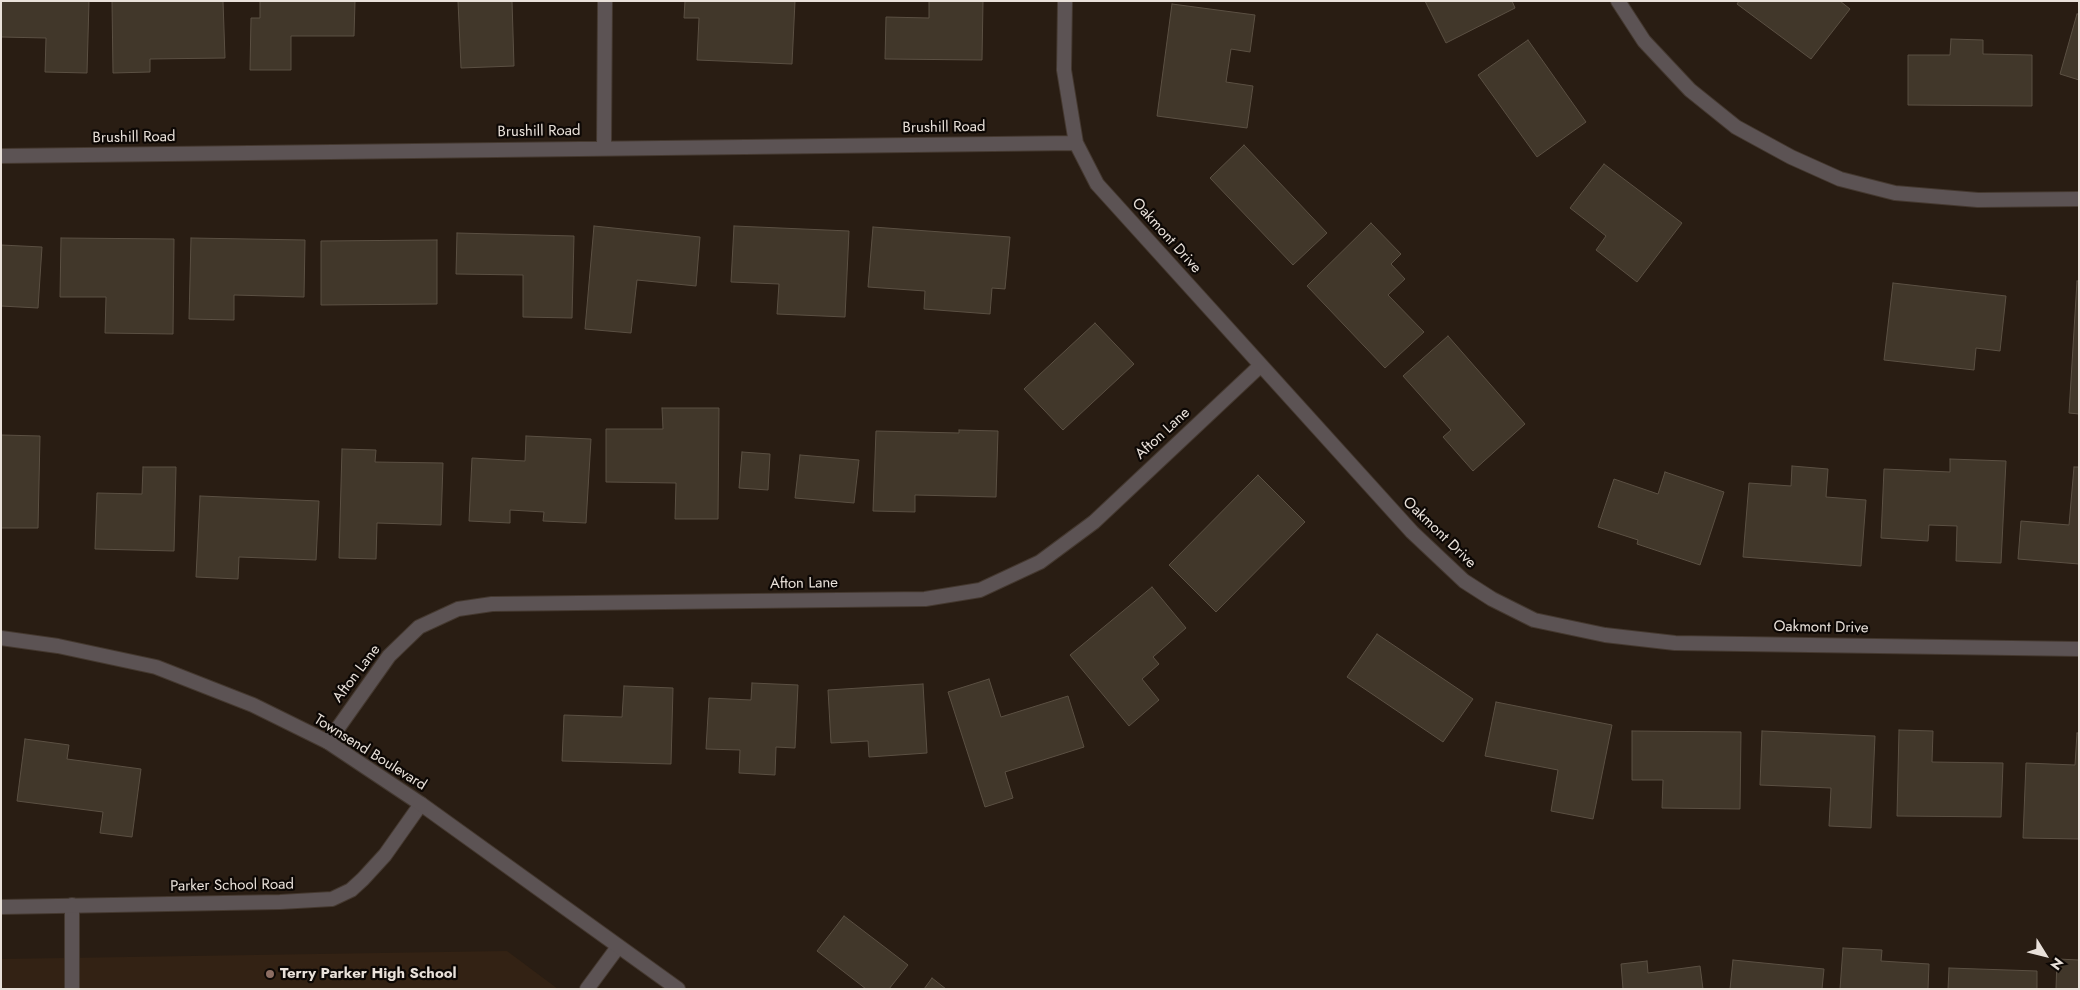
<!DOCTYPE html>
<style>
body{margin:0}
#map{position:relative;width:2080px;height:990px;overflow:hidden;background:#291d13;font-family:Jost,sans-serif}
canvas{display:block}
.frame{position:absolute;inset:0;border:2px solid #e9e1da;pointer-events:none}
.north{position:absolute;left:2020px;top:930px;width:50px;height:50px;-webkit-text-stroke:4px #0d0805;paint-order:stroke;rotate:126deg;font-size:14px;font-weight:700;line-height:20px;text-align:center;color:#e9e1da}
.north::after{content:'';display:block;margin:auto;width:18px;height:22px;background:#e9e1da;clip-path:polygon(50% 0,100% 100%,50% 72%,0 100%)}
</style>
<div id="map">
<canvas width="2080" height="990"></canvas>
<div class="frame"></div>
<div class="north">N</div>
</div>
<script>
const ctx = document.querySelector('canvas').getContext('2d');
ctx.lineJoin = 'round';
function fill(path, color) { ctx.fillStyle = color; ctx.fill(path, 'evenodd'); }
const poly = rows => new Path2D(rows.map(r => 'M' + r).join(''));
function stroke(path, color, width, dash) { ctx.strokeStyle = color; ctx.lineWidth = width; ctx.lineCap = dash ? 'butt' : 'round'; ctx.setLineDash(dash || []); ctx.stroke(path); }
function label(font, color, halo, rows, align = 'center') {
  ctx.font = font + ' Jost,sans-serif'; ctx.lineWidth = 4.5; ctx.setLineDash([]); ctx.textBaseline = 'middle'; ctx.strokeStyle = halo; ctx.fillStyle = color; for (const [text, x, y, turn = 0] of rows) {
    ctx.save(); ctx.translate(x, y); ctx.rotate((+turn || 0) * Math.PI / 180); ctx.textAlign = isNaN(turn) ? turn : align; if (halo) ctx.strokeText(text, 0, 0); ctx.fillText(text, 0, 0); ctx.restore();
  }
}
fill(poly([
 [507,951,558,989,1,989,1,959]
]), '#332214');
const building = poly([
 [1,1,89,1,87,73,45,72,46,38,1,37,1,1],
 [112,1,223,1,225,58,150,59,150,72,113,73,112,1],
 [260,1,355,1,354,36,291,36,291,70,250,70,251,18,260,18,260,1],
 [458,1,512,1,514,66,461,68,458,1],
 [685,1,795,1,792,64,697,60,699,18,684,18,685,1],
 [929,1,983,1,982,60,885,59,886,17,929,18,929,1],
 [1425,1,1512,1,1515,8,1446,43,1425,1],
 [1739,1,1840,1,1850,9,1811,59,1737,4,1739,1],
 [1172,4,1255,15,1250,52,1231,49,1226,82,1253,86,1247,128,1157,116,1172,4],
 [2077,14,2079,14,2079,80,2060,74,2077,14],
 [1951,39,1983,40,1983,54,2032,55,2032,106,1908,105,1908,55,1950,55,1951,39],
 [1528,40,1586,122,1537,157,1478,75,1528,40],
 [1244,145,1327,233,1293,265,1210,178,1244,145],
 [1604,164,1682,223,1637,282,1596,250,1606,236,1570,208,1604,164],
 [1371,223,1401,254,1391,264,1405,279,1388,295,1424,332,1385,368,1307,286,1371,223],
 [594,226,700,237,696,286,637,280,631,333,585,329,594,226],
 [734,226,849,231,845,317,777,314,779,284,731,282,734,226],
 [873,227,1010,237,1005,289,992,288,990,314,924,309,925,291,868,287,873,227],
 [457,233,574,236,572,318,523,317,523,275,456,274,457,233],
 [61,238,174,239,173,334,105,333,106,297,60,297,61,238],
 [191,238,305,240,304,297,234,295,234,320,189,319,191,238],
 [437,240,437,304,321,305,321,241,437,240],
 [1,245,42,247,38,308,1,306,1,245],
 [2077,281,2079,281,2079,414,2069,413,2077,281],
 [1893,283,2006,296,2000,351,1976,348,1974,370,1884,360,1893,283],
 [1095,323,1134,364,1063,430,1024,389,1095,323],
 [1448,336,1525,424,1473,471,1443,437,1451,430,1403,376,1448,336],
 [662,408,719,408,718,519,675,519,676,483,606,482,606,429,663,429,662,408],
 [959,430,998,431,996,497,915,495,915,512,873,511,876,431,959,433,959,430],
 [1,435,40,436,38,528,1,528,1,435],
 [526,436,591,439,586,523,543,521,544,512,510,510,510,523,469,521,472,458,525,461,526,436],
 [342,449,376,450,375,462,443,463,441,525,377,523,376,559,339,558,342,449],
 [742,452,770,454,768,490,739,488,742,452],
 [800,455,859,460,854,503,795,498,800,455],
 [1950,459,2006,461,2001,563,1956,561,1957,526,1929,525,1928,541,1881,538,1884,469,1950,472,1950,459],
 [1792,466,1828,469,1826,497,1866,500,1861,566,1743,557,1749,483,1791,486,1792,466],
 [143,467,176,467,174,551,95,549,97,493,142,494,143,467],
 [2074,467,2079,467,2079,564,2018,559,2021,521,2069,525,2074,467],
 [1665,472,1724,492,1700,565,1637,544,1638,540,1598,527,1614,479,1658,494,1665,472],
 [1258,475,1305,522,1216,612,1169,565,1258,475],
 [200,496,319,501,316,560,239,557,238,579,196,577,200,496],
 [1152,587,1186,628,1153,657,1159,664,1142,679,1159,700,1129,726,1070,655,1152,587],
 [1377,634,1473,699,1443,742,1347,677,1377,634],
 [989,679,1001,717,1068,696,1084,747,1005,772,1013,798,985,807,948,692,989,679],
 [752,683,798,685,795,748,776,747,775,775,739,773,740,750,706,749,709,698,751,700,752,683],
 [923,684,927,753,869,757,868,741,831,743,828,690,923,684],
 [624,686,673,688,671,764,562,761,564,715,622,717,624,686],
 [1496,702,1612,725,1593,819,1551,811,1558,770,1485,756,1496,702],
 [1899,730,1933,731,1932,762,2003,763,2001,817,1897,816,1899,730],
 [1632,731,1741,732,1740,809,1662,808,1663,780,1632,780,1632,731],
 [1762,731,1875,736,1871,828,1829,826,1831,788,1760,785,1762,731],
 [2077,733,2079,733,2079,839,2023,838,2026,763,2075,765,2077,733],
 [25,739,69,745,67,759,141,769,132,837,100,833,103,812,17,801,25,739],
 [844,916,908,965,889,989,866,989,817,951,844,916],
 [1843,948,1882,950,1881,961,1929,964,1928,989,1840,989,1843,948],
 [2057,959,2079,960,2079,989,2056,989,2057,959],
 [1733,960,1824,969,1822,989,1730,989,1733,960],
 [1647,961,1648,973,1700,966,1703,989,1623,989,1621,964,1647,961],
 [1949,968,2037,971,2037,989,1948,989,1949,968],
 [932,978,946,989,924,989,932,978]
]);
fill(building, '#41372a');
stroke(building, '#5b5043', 1);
const service = poly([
 [72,989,72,905],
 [587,989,618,947]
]);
const minor = poly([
 [1065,1,1064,70,1076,143,1097,184,1412,532,1464,581,1492,599,1534,620,1605,635,1675,643,2079,649],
 [1618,1,1644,41,1690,90,1736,127,1791,157,1840,179,1895,193,1978,200,2079,199],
 [604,147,605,1],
 [1,156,1076,143],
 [328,742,389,656,419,627,458,609,492,604,925,599,980,590,1040,562,1094,522,1260,366],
 [1,907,280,902,332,899,351,890,363,879,385,855,421,804]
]);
const tertiary = poly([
 [1,638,58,646,156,667,253,705,328,742,421,804,678,989]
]);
stroke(service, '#44382f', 16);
stroke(minor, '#44382f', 16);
stroke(tertiary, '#44382f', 16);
stroke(service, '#5c5354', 14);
stroke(minor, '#5c5354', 14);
stroke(tertiary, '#5c5354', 14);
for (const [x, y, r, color] of [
 [270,974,5,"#8d6e63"]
]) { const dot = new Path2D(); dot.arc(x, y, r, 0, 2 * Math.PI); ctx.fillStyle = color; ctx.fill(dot); stroke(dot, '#0d0805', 2); }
label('15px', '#e9e1da', '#0d0805', [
 ["Brushill Road",944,128,-1],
 ["Brushill Road",539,132,-1],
 ["Brushill Road",134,138,-1],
 ["Oakmont Drive",1166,236,48],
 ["Afton Lane",1163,434,-43],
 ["Oakmont Drive",1439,533,44],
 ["Afton Lane",804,584,-1],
 ["Oakmont Drive",1821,628,1],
 ["Afton Lane",357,674,-53],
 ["Townsend Boulevard",370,753,32],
 ["Parker School Road",232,886,-1]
]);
label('bold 15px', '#e9e1da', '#0d0805', [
 ["Terry Parker High School",280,974]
], 'left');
</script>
